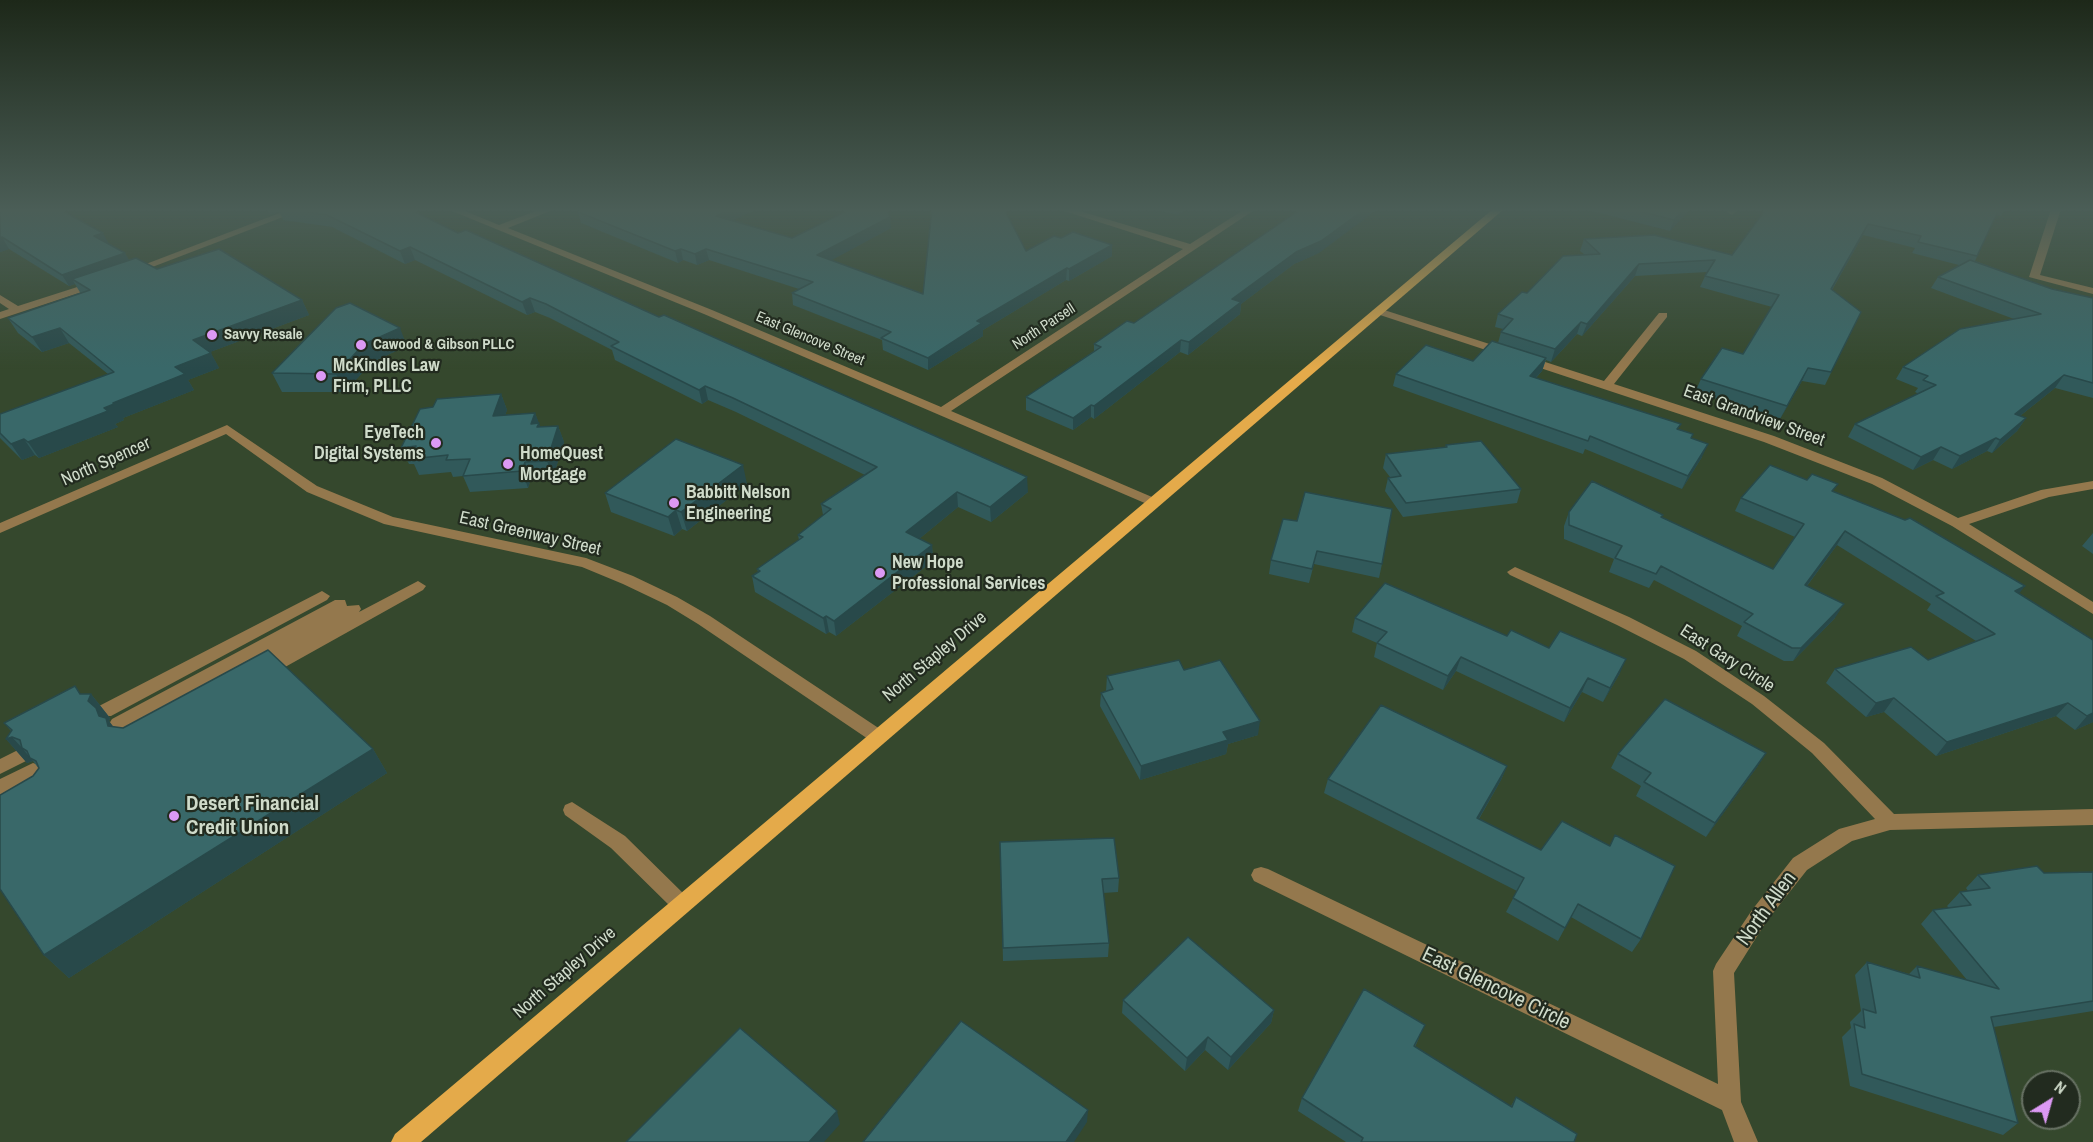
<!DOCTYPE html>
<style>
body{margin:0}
#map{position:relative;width:2093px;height:1142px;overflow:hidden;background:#35482d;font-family:"Archivo Narrow",sans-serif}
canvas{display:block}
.north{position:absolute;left:2021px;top:1070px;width:60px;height:60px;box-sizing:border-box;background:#222b1f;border:2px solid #677163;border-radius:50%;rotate:37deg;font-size:16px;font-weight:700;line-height:24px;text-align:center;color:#cfdbca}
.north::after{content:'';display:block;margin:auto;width:21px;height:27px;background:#dc99f4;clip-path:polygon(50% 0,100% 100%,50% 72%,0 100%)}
</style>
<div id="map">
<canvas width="2093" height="1142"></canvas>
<div class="north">N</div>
</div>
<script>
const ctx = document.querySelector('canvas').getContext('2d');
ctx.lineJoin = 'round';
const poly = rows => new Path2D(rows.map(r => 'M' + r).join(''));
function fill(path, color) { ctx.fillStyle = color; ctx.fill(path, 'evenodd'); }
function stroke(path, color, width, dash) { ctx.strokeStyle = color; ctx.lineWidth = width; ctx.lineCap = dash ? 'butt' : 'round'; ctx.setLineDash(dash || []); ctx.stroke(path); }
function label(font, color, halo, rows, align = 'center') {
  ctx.font = font + ' "Archivo Narrow",sans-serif'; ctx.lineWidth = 4.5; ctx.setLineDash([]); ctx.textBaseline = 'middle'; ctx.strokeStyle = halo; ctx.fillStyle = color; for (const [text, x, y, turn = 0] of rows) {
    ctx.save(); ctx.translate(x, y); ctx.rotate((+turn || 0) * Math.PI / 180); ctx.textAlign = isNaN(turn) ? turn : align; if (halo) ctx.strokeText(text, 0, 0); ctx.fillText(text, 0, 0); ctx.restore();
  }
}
fill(poly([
 [290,209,304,209,134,274,125,272,290,209],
 [447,209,460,209,499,225,541,209,555,209,508,228,712,310,941,407,1183,249,1058,209,1073,209,1190,244,1245,209,1256,209,951,411,1159,500,1161,503,1154,507,704,314,447,209],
 [1729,209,1739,209,1732,215,1727,212,1729,209],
 [2051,209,2061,209,2040,275,2093,288,2093,294,2029,277,2051,209],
 [96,281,101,284,100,286,0,319,0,312,9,309,0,303,0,295,18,306,96,281],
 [1378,308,1604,381,1659,313,1667,313,1667,317,1614,384,1774,436,1882,478,1958,518,2041,490,2093,481,2093,489,2049,497,1969,524,2093,602,2093,614,1952,526,1872,484,1764,442,1374,313,1372,311,1378,308],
 [227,425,317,486,393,517,586,558,633,576,677,597,710,616,883,731,886,736,883,741,877,743,871,741,698,624,667,605,623,584,582,567,384,524,307,492,226,434,0,533,0,523,227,425],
 [1515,567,1629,617,1696,651,1764,696,1824,743,1894,814,2093,809,2093,825,1890,830,1852,841,1807,870,1766,922,1734,973,1741,1102,1758,1142,1734,1142,1722,1110,1254,881,1251,875,1254,869,1261,867,1268,869,1718,1084,1713,971,1716,964,1752,910,1793,858,1839,829,1875,819,1812,753,1752,704,1684,659,1617,625,1510,575,1507,572,1515,567],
 [418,581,426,586,423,590,269,676,257,676,255,672,257,669,250,667,248,663,249,660,124,729,118,731,112,729,109,724,112,719,335,600,345,600,347,606,359,605,361,609,359,612,418,581],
 [322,591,330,596,327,600,111,716,99,716,96,711,99,706,322,591],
 [22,748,28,750,31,755,28,760,0,774,0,759,22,748],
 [33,763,39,765,42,770,39,775,0,795,0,779,33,763],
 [572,802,625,836,687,897,690,903,687,909,680,912,673,909,611,848,565,815,563,810,565,805,572,802]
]), '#94784d');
fill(poly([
 [1493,209,1504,209,421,1142,391,1142,395,1134,1493,209]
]), '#e4aa4a');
fill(poly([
 [0,209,109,244,129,260,157,269,302,300,309,315,210,352,219,368,188,380,194,390,123,418,124,420,115,424,118,427,39,458,35,455,22,460,0,438,0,414,108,374,69,343,42,352,18,333,8,318,81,294,75,284,69,286,9,249,0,252],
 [267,209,408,209,458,233,1028,492,991,522,958,507,919,539,932,545,933,561,836,636,829,632,826,634,755,592,752,576,758,572,757,569,799,540,798,535,823,515,821,504,865,475,736,412,708,400,702,404,615,360,612,350,550,318,535,312,527,315,415,260,405,264,332,227,283,220,279,211,270,215],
 [757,209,732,220,792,238,891,228,831,260,923,294,1026,251,1061,238,1112,245,1112,256,1069,281,1066,280,983,330,983,336,928,370,883,350,882,340,793,305,792,293,799,289,709,260,697,265,683,260,678,263,581,223,578,212],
 [1154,209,1187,209,1177,215],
 [1584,209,1690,209,1670,231],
 [1766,209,2005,209,2001,216,1996,215,1975,261,2052,289,2093,298,2093,398,2055,388,2020,416,2026,418,2017,431,1992,453,1987,451,1952,469,1933,460,1913,470,1848,437,1855,424,1919,394,1915,392,1918,388,1896,379,1903,367,2014,319,1931,288,1938,277,1959,265,1912,253,1915,248,1863,235,1832,290,1861,312,1825,385,1802,381,1780,419,1695,392,1701,379,1743,354,1772,307,1700,287,1707,272,1635,276,1582,336,1577,334,1551,362,1546,360,1542,371,1536,378,1678,430,1691,438,1702,457,1682,489,1585,449,1583,454,1393,386,1396,374,1473,361,1498,343,1501,332,1503,329,1495,327,1498,314,1527,293,1584,254,1580,251,1584,239,1732,255],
 [1319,253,1294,264,1241,304,1240,314,1188,355,1180,352,1094,419,1091,417,1073,430,1026,410,1026,397,1094,351,1094,344,1134,323],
 [407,346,372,362,345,392,282,392,272,373],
 [501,394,507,410,505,415,535,413,540,427,558,426,564,442,553,477,531,479,528,488,470,492,463,476,453,477,451,472,419,475,414,464,409,464,401,448,433,407],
 [1446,445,1521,489,1517,503,1403,517,1385,491,1388,478,1390,477,1383,468,1386,454,1445,448],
 [747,484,687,531,682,529,674,536,611,512,605,493],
 [1833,492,2019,594,2093,722,2075,730,2056,716,1936,756,1884,712,1866,717,1826,683,1835,669,1928,660,1976,641,1927,610,1931,604,1837,545,1807,586,1835,618,1793,661,1784,661,1737,636,1742,626,1654,580,1649,588,1609,572,1614,559,1564,539,1564,526,1569,512,1661,518,1773,569,1795,537,1735,511,1741,498],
 [1283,519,1382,564,1379,578,1314,564,1309,583,1269,574,1271,560],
 [2093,533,2093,554,2082,546],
 [1355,618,1507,636,1549,648,1620,673,1603,702,1582,692,1564,722,1456,671,1443,690,1374,657,1377,643,1352,632],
 [1184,670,1258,735,1228,744,1226,754,1140,780,1100,706,1101,693,1106,691,1107,676],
 [81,694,91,694,110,718,109,721,113,727,373,749,387,773,69,978,44,955,33,776,39,769,33,761,27,763,6,739,11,731,4,723],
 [1766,753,1757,767,1706,837,1636,796,1641,786,1611,768,1618,754],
 [1507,766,1501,780,1479,819,1641,939,1632,952,1571,917,1558,941,1506,912,1517,891,1324,793,1328,779],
 [1000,842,1119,878,1118,892,1103,893,1109,943,1108,957,1003,961],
 [2093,872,2093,1011,1994,1027,2018,1123,2003,1135,1850,1086,1842,1037,1851,1028,1850,1022,1861,1011,1855,975,1867,962,1909,974,1917,966,1967,980,1921,924,1933,910,1949,908,1947,906,1960,892,1968,891,1966,888,1978,875],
 [1123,1000,1274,1010,1271,1023,1228,1070,1205,1050,1185,1071,1122,1013],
 [1419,1038,1415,1047,1511,1106,1516,1097,1574,1142,1346,1142,1298,1111,1302,1098]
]), '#31595a');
fill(poly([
 [267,209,278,209,279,211,270,215],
 [731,209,757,209,719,227,716,216],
 [1178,209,1187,209,1177,215],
 [1365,209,1378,209,1319,253,1294,264,1241,304,1240,314,1188,355,1189,342,1232,299,1296,252],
 [1684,209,1690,209,1670,231,1674,220],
 [890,217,891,228,819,267,817,255],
 [1868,224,1863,235,1825,301,1831,289],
 [103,233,109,244,94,236],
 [2,237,9,249,0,252,0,238],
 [1112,245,1112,256,1069,281,1069,269],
 [410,247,415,260,405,264,400,251],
 [681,249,683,260,678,263,675,251],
 [706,249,709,260,697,265,695,254],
 [125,253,132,265,72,279,75,284,69,286,62,275],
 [1639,264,1635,276,1582,336,1587,324],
 [1067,268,1066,280,983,330,983,336,928,370,928,358,977,321],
 [530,298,535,312,527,315,522,302],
 [302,300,309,315,202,355,193,340],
 [1581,322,1577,334,1551,362,1555,349],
 [60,328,69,343,42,352,32,337],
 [400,328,407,346,372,362,345,392,336,374,364,344],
 [1181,340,1180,352,1094,419,1094,406],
 [211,353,219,368,188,380,194,390,123,418,124,420,115,424,118,427,39,458,28,442,104,408,175,367],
 [1546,358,1542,371,1526,388,1530,376],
 [1808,368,1802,381,1780,419,1787,406],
 [2064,375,2055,388,2006,427,2015,414],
 [705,386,708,400,702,404,699,390],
 [501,394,507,410,499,432,493,416],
 [1091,405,1091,417,1073,430,1073,418],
 [535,413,539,423,544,439,531,424],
 [2026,418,2017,431,1992,453,2000,440],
 [558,426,564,442,553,477,547,461],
 [1996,438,1987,451,1952,469,1960,456],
 [24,439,35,455,22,460,11,444],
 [1708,444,1702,457,1682,489,1688,476],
 [1941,447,1933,460,1913,470,1921,457],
 [525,462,531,479,528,488,522,471],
 [743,465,747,484,687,531,681,512],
 [1027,477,1028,492,991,522,990,507],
 [957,492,958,507,908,548,906,532],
 [676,510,682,529,674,536,668,517],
 [1845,531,1837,545,1797,599,1805,585],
 [932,545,933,561,836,636,834,621],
 [2025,586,2015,599,2015,591],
 [1844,604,1835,618,1793,661,1801,648],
 [826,616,829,632,826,634,823,618],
 [1461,657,1456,671,1443,690,1448,676],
 [1626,659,1620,673,1603,702,1610,688],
 [1588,678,1582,692,1564,722,1570,708],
 [91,694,110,718,109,721,125,742,127,750,99,716,88,701],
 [1894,698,1884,712,1866,717,1876,703],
 [2068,703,2056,716,1936,756,1947,742],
 [2093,713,2093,722,2075,730,2087,716],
 [1260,721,1258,735,1228,744,1226,754,1140,780,1141,766,1223,732],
 [12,737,23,749,22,748,33,761,27,763,6,739],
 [373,749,387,773,69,978,44,955],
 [1766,753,1757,767,1706,837,1715,823],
 [1507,766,1501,780,1471,832,1477,818],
 [1274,1010,1271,1023,1228,1070,1231,1057],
 [1208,1037,1205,1050,1185,1071,1187,1058],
 [1088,1110,1087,1122,1074,1142,1066,1142],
 [837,1111,840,1124,824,1142,809,1142]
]), '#28494a');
const building = poly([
 [0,209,59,209,103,233,94,236,125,253,62,275,2,237,0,238,0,209],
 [289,209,408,209,413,211,458,233,466,230,659,317,664,315,1027,477,990,507,957,492,906,532,932,545,834,621,826,616,823,618,752,576,760,571,757,569,803,537,798,535,831,509,821,504,877,467,733,398,705,386,699,390,611,346,619,342,546,304,530,298,522,302,410,247,400,251,327,215,289,209],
 [584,209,731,209,716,216,792,238,851,209,886,209,890,217,817,255,923,294,932,209,1004,209,1026,251,1054,236,1061,238,1073,232,1112,245,1069,269,1067,268,977,321,982,323,928,358,881,338,891,332,792,293,813,282,706,249,695,254,681,249,675,251,578,212,584,209],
 [1301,209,1365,209,1321,241,1296,252,1232,299,1241,302,1189,342,1181,340,1094,406,1091,405,1073,418,1026,397,1101,347,1094,344,1127,321,1134,323,1301,209],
 [1631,209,1684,209,1674,220,1631,209],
 [1766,209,1999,209,1977,256,1918,242,1921,236,1868,224,1831,289,1861,312,1831,372,1808,368,1787,406,1701,379,1722,348,1743,354,1779,295,1705,276,1715,260,1639,264,1587,324,1581,322,1555,349,1501,332,1513,319,1498,314,1522,292,1527,293,1563,256,1600,254,1584,239,1654,235,1732,255,1766,209],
 [219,249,302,300,193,340,211,353,175,367,185,374,113,403,114,404,104,408,108,411,28,442,24,439,11,444,0,433,0,414,114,372,60,328,32,337,8,318,90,290,72,279,136,258,157,269,219,249],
 [1970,260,2052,289,2093,298,2093,383,2064,375,2015,414,2026,418,2000,440,1996,438,1960,456,1941,447,1921,457,1855,424,1936,385,1923,380,1928,376,1903,367,1960,329,2041,314,1938,277,1970,260],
 [350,303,400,328,364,344,336,374,272,373,336,308,350,303],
 [1492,341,1546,358,1530,376,1681,424,1677,429,1693,434,1691,438,1708,444,1688,476,1590,436,1588,441,1396,374,1426,345,1473,361,1492,341],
 [501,394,493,416,535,413,531,424,539,423,537,427,558,426,547,461,525,462,522,471,463,476,470,459,446,460,448,455,411,459,416,446,401,448,420,409,433,407,437,399,501,394],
 [676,439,743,465,681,512,676,510,668,517,605,493,676,439],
 [1481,441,1521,489,1406,503,1388,478,1401,476,1386,454,1447,447,1446,445,1481,441],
 [1770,465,1807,480,1812,474,1838,484,1832,491,1905,520,1910,518,2025,586,2015,591,2093,640,2093,713,2087,716,2068,703,1947,742,1894,698,1876,703,1835,669,1911,647,1928,660,1995,634,1936,596,1944,593,1845,531,1805,585,1844,604,1801,648,1792,648,1744,622,1753,614,1661,566,1656,574,1615,558,1622,546,1569,525,1569,512,1592,481,1663,515,1661,517,1773,569,1804,524,1741,498,1770,465],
 [1305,492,1392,509,1382,564,1317,551,1312,569,1271,560,1283,519,1297,521,1305,492],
 [1385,583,1507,636,1511,630,1549,648,1560,631,1626,659,1610,688,1588,678,1570,708,1461,657,1448,676,1377,643,1387,632,1355,618,1385,583],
 [268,650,373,749,44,955,0,889,0,795,33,776,39,768,36,761,30,758,27,751,22,748,20,740,12,737,6,739,12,730,4,723,75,686,80,694,91,694,88,701,96,708,99,716,106,718,108,726,123,728,268,650],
 [1179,660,1184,670,1220,660,1260,721,1223,732,1228,740,1141,766,1101,693,1113,689,1107,676,1179,660],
 [1665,699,1766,753,1715,823,1644,782,1651,773,1618,754,1665,699],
 [1381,705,1507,766,1477,818,1541,850,1562,821,1610,846,1615,835,1675,866,1641,939,1578,904,1565,928,1513,898,1524,878,1328,779,1381,705],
 [1114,838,1119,878,1102,879,1109,943,1003,948,1000,842,1114,838],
 [2037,866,2044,873,2093,872,2093,1001,1991,1017,2018,1123,1862,1074,1854,1024,1865,1028,1863,1009,1876,1013,1867,962,1920,978,1917,966,1999,989,1933,910,1971,905,1960,892,1990,888,1978,875,2037,866],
 [1188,937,1274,1010,1231,1057,1208,1037,1187,1058,1123,1000,1188,937],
 [1364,989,1425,1025,1414,1046,1512,1107,1516,1097,1577,1134,1574,1142,1361,1142,1363,1138,1302,1098,1364,989],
 [961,1021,1088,1110,1066,1142,863,1142,961,1021],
 [740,1028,837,1111,809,1142,626,1142,740,1028]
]);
fill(building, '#396869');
stroke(building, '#28494a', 1.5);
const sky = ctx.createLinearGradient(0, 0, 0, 369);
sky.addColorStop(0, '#1d2819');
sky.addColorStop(0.57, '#4b5e57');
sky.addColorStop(1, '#4b5e5700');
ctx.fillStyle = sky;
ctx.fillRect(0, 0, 2093, 369);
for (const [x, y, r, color] of [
 [212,335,6,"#dc99f4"],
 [361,345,6,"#dc99f4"],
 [321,376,6,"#dc99f4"],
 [436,443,6,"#dc99f4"],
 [508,464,6,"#dc99f4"],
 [674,503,6,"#dc99f4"],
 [880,573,6,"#dc99f4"],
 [174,816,6,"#dc99f4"]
]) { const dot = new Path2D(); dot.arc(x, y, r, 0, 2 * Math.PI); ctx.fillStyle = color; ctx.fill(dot); stroke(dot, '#222b1f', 2); }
label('15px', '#cfdbca', '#222b1f', [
 ["North Parsell",1044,327,-33],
 ["East Glencove Street",810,339,23]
]);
label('bold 15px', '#cfdbca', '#222b1f', [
 ["Savvy Resale",224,335],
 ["Cawood & Gibson PLLC",373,345]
], 'left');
label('bold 18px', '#cfdbca', '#222b1f', [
 ["McKindles Law",333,366],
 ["Firm, PLLC",333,387],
 ["EyeTech",424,433,"right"],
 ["Digital Systems",424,454,"right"],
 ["HomeQuest",520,454],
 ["Mortgage",520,475],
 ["Babbitt Nelson",686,493],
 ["Engineering",686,514],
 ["New Hope",892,563],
 ["Professional Services",892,584]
], 'left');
label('18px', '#cfdbca', '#222b1f', [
 ["East Grandview Street",1754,416,20],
 ["North Spencer",106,462,-24],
 ["East Greenway Street",530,534,13],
 ["North Stapley Drive",935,657,-40],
 ["East Gary Circle",1727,659,33],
 ["North Stapley Drive",565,973,-41]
]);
label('bold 21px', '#cfdbca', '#222b1f', [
 ["Desert Financial",186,804],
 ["Credit Union",186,828]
], 'left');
label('21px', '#cfdbca', '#222b1f', [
 ["North Allen",1767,909,-54],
 ["East Glencove Circle",1496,989,26]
]);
</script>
